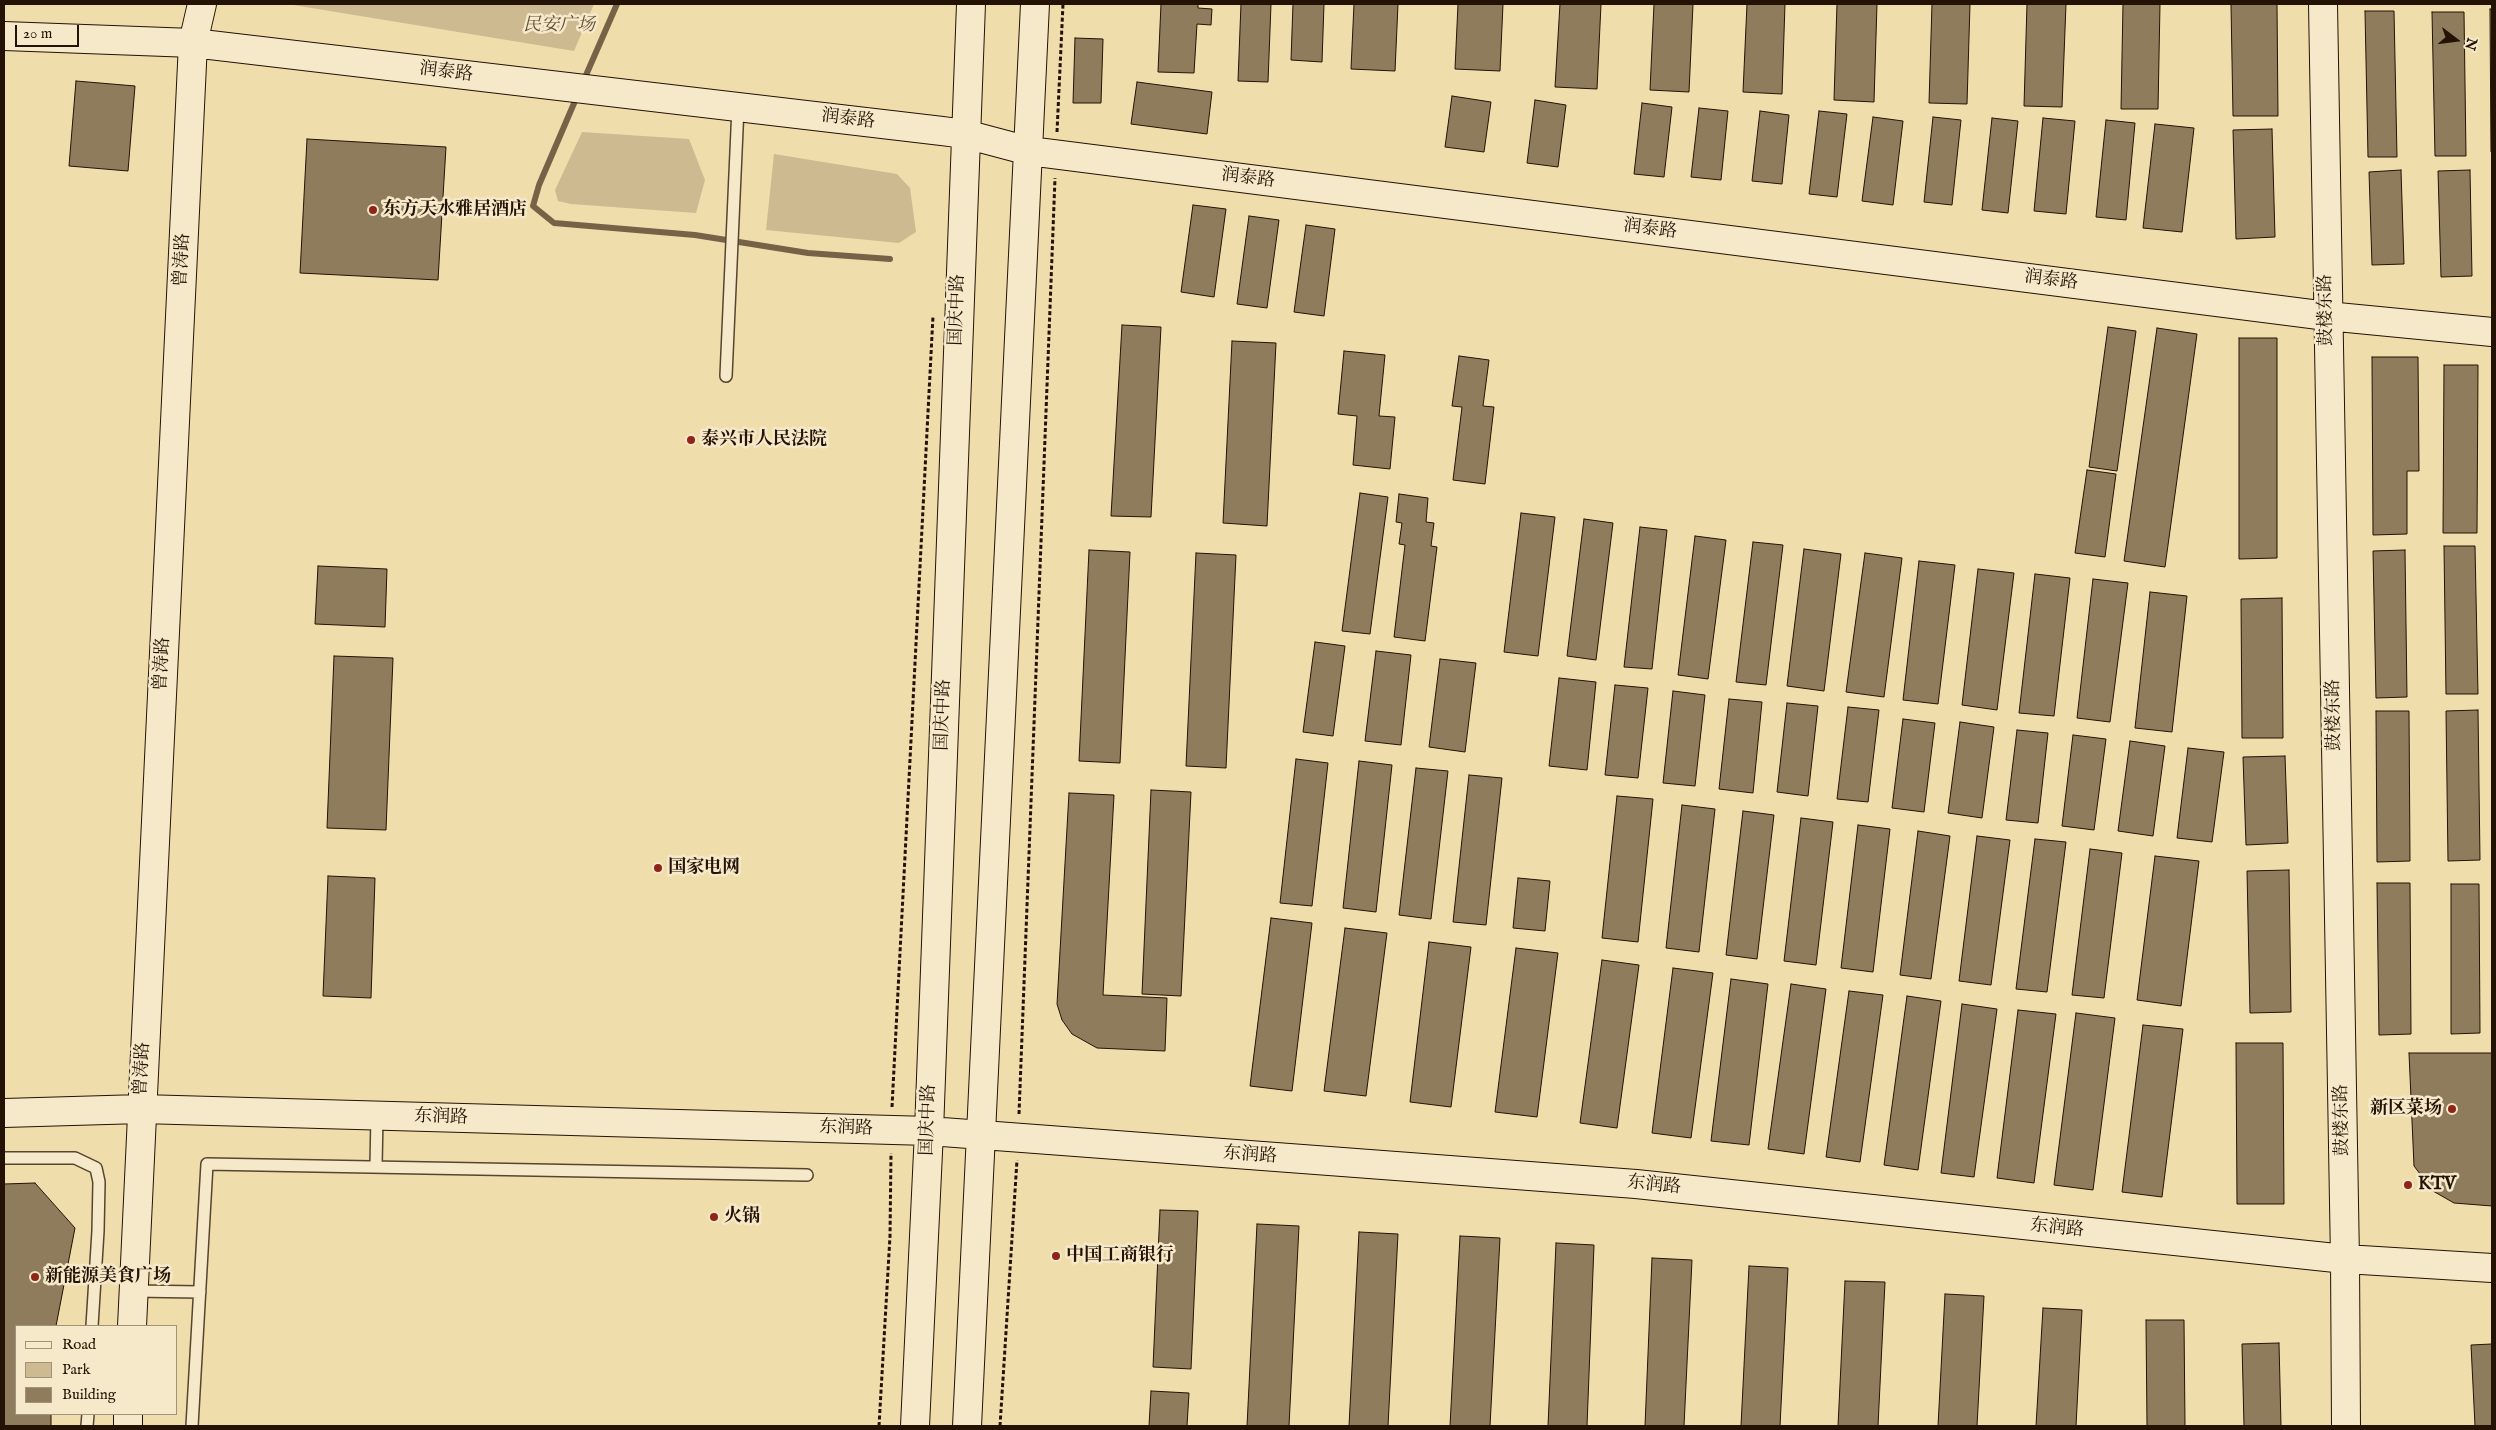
<!DOCTYPE html>
<meta charset="utf-8">
<style>
body{margin:0}
#map{position:relative;width:2496px;height:1430px;overflow:hidden;background:#f0ddac;font-family:"IM FELL English",serif}
canvas{display:block}
.frame{position:absolute;inset:0;border:5px solid #241205;pointer-events:none}
.legend{position:absolute;left:15px;top:1325px;width:162px;height:90px;box-sizing:border-box;background:#f5e9c9;border:1px solid #a1937b;margin:0;padding:6px 9px;list-style:none;font-size:15px;color:#241205}
.legend li{display:flex;align-items:center;gap:10px;height:25px}
.legend b{width:25px;border:1px solid #a1937b}
.north{position:absolute;left:2431px;top:15px;width:50px;height:50px;-webkit-text-stroke:4px #f5e9c9;paint-order:stroke;rotate:105deg;font-size:14px;font-weight:700;line-height:20px;text-align:center;color:#241205}
.north::after{content:'';display:block;margin:auto;width:18px;height:22px;background:#241205;clip-path:polygon(50% 0,100% 100%,50% 72%,0 100%)}
.scale{position:absolute;left:15px;top:25px;width:64px;height:22px;box-sizing:border-box;border:2px solid #241205;border-top:0;padding-left:6px;font-size:15px;line-height:18px;white-space:nowrap;color:#241205;-webkit-text-stroke:4px #f5e9c9;paint-order:stroke}
</style>
<div id="map">
<canvas width="2496" height="1430"></canvas>
<div class="frame"></div>
<ul class="legend">
<li><b style="height:6px;background:#f5e9c9"></b>Road</li>
<li><b style="height:14px;background:#cdba90"></b>Park</li>
<li><b style="height:14px;background:#8e7c5c"></b>Building</li>
</ul>
<div class="north">N</div>
<div class="scale">20 m</div>
</div>
<script>
const ctx = document.querySelector('canvas').getContext('2d');
ctx.lineJoin = 'round';
function fill(path, color) { ctx.fillStyle = color; ctx.fill(path, 'evenodd'); }
const poly = rows => new Path2D(rows.map(r => 'M' + r).join(''));
function stroke(path, color, width, dash) { ctx.strokeStyle = color; ctx.lineWidth = width; ctx.lineCap = dash ? 'butt' : 'round'; ctx.setLineDash(dash || []); ctx.stroke(path); }
function label(font, color, halo, rows, align = 'center') {
  ctx.font = font + ' "IM FELL English","Noto Serif SC",serif'; ctx.lineWidth = 5; ctx.setLineDash([]); ctx.textBaseline = 'middle'; ctx.strokeStyle = halo; ctx.fillStyle = color; for (const [text, x, y, turn = 0] of rows) {
    ctx.save(); ctx.translate(x, y); ctx.rotate((+turn || 0) * Math.PI / 180); ctx.textAlign = isNaN(turn) ? turn : align; if (halo) ctx.strokeText(text, 0, 0); ctx.fillText(text, 0, 0); ctx.restore();
  }
}
fill(poly([
 [287,4,594,4,574,51],
 [582,132,689,139,705,180,696,213,571,204,558,201,555,190],
 [774,154,897,174,910,188,916,232,899,243,766,230]
]), '#cdba90');
stroke(poly([
 [583,82,617,4],
 [578,94,539,185,533,206,554,223,695,235,808,253,890,259]
]), '#756247', 6);
const building = poly([
 [1161,4,1198,4,1198,8,1212,9,1211,25,1197,24,1194,73,1158,72,1161,4],
 [1241,4,1271,4,1268,82,1238,81,1241,4],
 [1293,4,1324,4,1322,62,1291,60,1293,4],
 [1354,4,1398,4,1395,71,1351,69,1354,4],
 [1458,4,1503,4,1500,71,1455,69,1458,4],
 [1560,4,1601,4,1597,89,1555,87,1560,4],
 [1654,4,1693,4,1689,92,1650,90,1654,4],
 [1747,4,1785,4,1782,94,1743,92,1747,4],
 [1837,4,1877,4,1874,102,1834,100,1837,4],
 [1932,4,1970,4,1967,104,1929,103,1932,4],
 [2027,4,2066,4,2062,107,2024,106,2027,4],
 [2123,4,2160,4,2158,109,2121,109,2123,4],
 [2231,4,2277,4,2278,116,2233,116,2231,4],
 [2490,9,2492,9,2492,152,2491,152,2490,9],
 [2365,11,2394,11,2397,157,2368,157,2365,11],
 [2432,12,2464,12,2466,156,2435,156,2432,12],
 [1075,38,1103,39,1101,103,1073,103,1075,38],
 [76,81,135,86,128,171,69,166,76,81],
 [1137,82,1212,92,1207,134,1131,124,1137,82],
 [1452,96,1491,102,1484,152,1445,147,1452,96],
 [1535,100,1566,105,1558,167,1527,163,1535,100],
 [1642,103,1672,107,1664,177,1634,174,1642,103],
 [1699,108,1728,111,1721,180,1691,177,1699,108],
 [1760,111,1789,115,1782,184,1752,181,1760,111],
 [1819,111,1847,114,1837,197,1809,194,1819,111],
 [1873,117,1903,121,1893,205,1862,201,1873,117],
 [1933,117,1961,120,1952,205,1924,202,1933,117],
 [1992,118,2018,121,2008,213,1982,210,1992,118],
 [2043,118,2075,121,2066,214,2034,211,2043,118],
 [2106,120,2135,123,2126,220,2096,217,2106,120],
 [2155,124,2194,128,2182,232,2143,228,2155,124],
 [2272,129,2275,237,2236,239,2233,130,2272,129],
 [307,139,446,147,438,280,300,273,307,139],
 [2401,170,2404,264,2372,265,2369,172,2401,170],
 [2470,170,2472,276,2441,277,2438,171,2470,170],
 [1193,205,1226,209,1214,297,1181,292,1193,205],
 [1249,216,1279,220,1267,308,1237,304,1249,216],
 [1306,225,1335,229,1324,316,1294,312,1306,225],
 [1122,325,1161,327,1151,517,1111,516,1122,325],
 [2108,327,2136,331,2117,471,2089,467,2108,327],
 [2157,328,2197,334,2165,567,2124,561,2157,328],
 [2239,338,2277,338,2277,558,2239,559,2239,338],
 [1232,341,1276,343,1267,526,1223,523,1232,341],
 [1344,351,1385,355,1379,416,1395,417,1390,469,1353,465,1357,416,1338,414,1344,351],
 [1459,356,1489,360,1483,406,1494,407,1485,484,1453,480,1462,407,1452,406,1459,356],
 [2372,357,2418,357,2419,471,2407,471,2407,534,2373,535,2372,357],
 [2444,365,2478,365,2477,533,2443,533,2444,365],
 [2087,470,2116,474,2105,557,2075,553,2087,470],
 [1360,493,1388,497,1370,634,1342,631,1360,493],
 [1399,494,1428,498,1426,522,1434,523,1431,546,1437,547,1425,641,1394,637,1405,545,1399,544,1402,523,1396,522,1399,494],
 [1521,513,1555,517,1538,656,1504,652,1521,513],
 [1584,519,1613,523,1596,660,1567,656,1584,519],
 [1640,527,1667,530,1652,669,1624,667,1640,527],
 [1695,536,1726,540,1708,679,1678,675,1695,536],
 [1753,542,1783,545,1766,685,1736,682,1753,542],
 [2444,546,2475,546,2478,694,2446,694,2444,546],
 [1804,549,1841,554,1824,691,1787,686,1804,549],
 [1089,550,1130,552,1120,763,1079,761,1089,550],
 [2405,550,2407,697,2376,698,2373,551,2405,550],
 [1196,553,1236,555,1226,768,1186,766,1196,553],
 [1865,553,1902,558,1884,697,1846,692,1865,553],
 [1919,561,1955,565,1938,704,1903,700,1919,561],
 [318,566,387,569,385,627,315,624,318,566],
 [1978,569,2014,573,1997,710,1962,705,1978,569],
 [2035,574,2070,578,2054,716,2019,713,2035,574],
 [2093,579,2128,583,2110,722,2077,718,2093,579],
 [2150,592,2187,596,2172,732,2135,728,2150,592],
 [2282,598,2283,738,2242,738,2241,599,2282,598],
 [1315,642,1345,646,1333,736,1303,732,1315,642],
 [1376,651,1411,655,1401,745,1365,741,1376,651],
 [334,656,393,658,386,830,327,828,334,656],
 [1440,659,1476,663,1465,752,1429,747,1440,659],
 [1559,678,1596,682,1587,770,1549,766,1559,678],
 [1615,685,1648,688,1638,778,1605,775,1615,685],
 [1673,691,1705,695,1695,786,1663,783,1673,691],
 [1729,699,1762,702,1753,793,1719,789,1729,699],
 [1787,703,1818,706,1808,796,1777,792,1787,703],
 [1848,707,1879,710,1868,802,1837,799,1848,707],
 [2478,710,2480,860,2448,861,2446,711,2478,710],
 [2376,711,2409,711,2410,861,2377,862,2376,711],
 [1903,719,1935,723,1924,812,1892,808,1903,719],
 [1960,722,1994,727,1982,818,1948,813,1960,722],
 [2017,730,2048,733,2038,823,2006,820,2017,730],
 [2073,735,2106,739,2094,830,2062,826,2073,735],
 [2130,741,2165,746,2153,836,2118,831,2130,741],
 [2188,748,2224,752,2212,842,2177,838,2188,748],
 [2285,756,2288,843,2246,845,2243,757,2285,756],
 [1296,759,1328,763,1312,906,1280,903,1296,759],
 [1359,761,1392,765,1376,912,1343,908,1359,761],
 [1416,768,1448,771,1431,919,1399,915,1416,768],
 [1469,775,1502,778,1486,925,1453,922,1469,775],
 [1151,790,1191,792,1181,996,1142,994,1151,790],
 [1069,793,1114,795,1103,995,1167,998,1165,1051,1097,1048,1072,1034,1062,1020,1057,1004,1069,793],
 [1617,796,1653,799,1638,942,1602,938,1617,796],
 [1682,805,1715,809,1699,952,1666,948,1682,805],
 [1743,811,1774,815,1757,959,1726,955,1743,811],
 [1801,818,1833,822,1816,965,1784,961,1801,818],
 [1858,825,1890,829,1873,972,1841,968,1858,825],
 [1918,831,1950,836,1931,979,1900,975,1918,831],
 [1977,836,2010,840,1991,985,1959,981,1977,836],
 [2035,839,2066,842,2047,992,2016,989,2035,839],
 [2090,849,2122,853,2104,998,2072,995,2090,849],
 [2155,856,2199,861,2181,1006,2137,1000,2155,856],
 [2289,870,2291,1012,2250,1013,2247,871,2289,870],
 [328,876,375,878,371,998,323,996,328,876],
 [1518,878,1550,881,1545,931,1513,928,1518,878],
 [2377,883,2410,883,2411,1034,2379,1035,2377,883],
 [2451,884,2479,884,2480,1033,2451,1034,2451,884],
 [1271,918,1312,923,1292,1091,1250,1086,1271,918],
 [1345,928,1387,933,1366,1096,1324,1091,1345,928],
 [1429,942,1471,947,1451,1107,1410,1102,1429,942],
 [1516,948,1558,953,1537,1117,1495,1112,1516,948],
 [1602,960,1639,965,1617,1128,1580,1123,1602,960],
 [1673,968,1713,973,1691,1138,1652,1133,1673,968],
 [1731,979,1768,984,1749,1145,1711,1141,1731,979],
 [1791,984,1826,989,1804,1154,1768,1149,1791,984],
 [1849,991,1883,995,1860,1162,1826,1157,1849,991],
 [1907,996,1941,1001,1918,1170,1884,1165,1907,996],
 [1962,1004,1997,1009,1974,1177,1941,1173,1962,1004],
 [2018,1010,2056,1014,2034,1183,1997,1178,2018,1010],
 [2076,1013,2115,1018,2093,1190,2054,1185,2076,1013],
 [2143,1025,2183,1029,2162,1197,2122,1192,2143,1025],
 [2236,1043,2283,1043,2284,1204,2237,1204,2236,1043],
 [2409,1053,2492,1053,2492,1206,2454,1203,2433,1191,2414,1166,2409,1053],
 [35,1183,75,1228,56,1326,16,1326,16,1414,51,1414,51,1426,4,1426,4,1184,35,1183],
 [1160,1210,1198,1211,1191,1369,1153,1367,1160,1210],
 [1257,1224,1299,1226,1289,1426,1247,1426,1257,1224],
 [1359,1232,1398,1234,1388,1426,1349,1426,1359,1232],
 [1460,1236,1500,1238,1490,1426,1450,1426,1460,1236],
 [1556,1243,1594,1245,1587,1426,1548,1426,1556,1243],
 [1652,1258,1692,1260,1684,1426,1645,1426,1652,1258],
 [1749,1266,1788,1268,1780,1426,1741,1426,1749,1266],
 [1845,1281,1885,1282,1878,1426,1838,1426,1845,1281],
 [1945,1294,1984,1296,1977,1426,1938,1426,1945,1294],
 [2043,1308,2082,1310,2076,1426,2036,1426,2043,1308],
 [2146,1320,2184,1320,2185,1426,2147,1426,2146,1320],
 [2279,1343,2281,1426,2244,1426,2242,1344,2279,1343],
 [2492,1344,2492,1426,2475,1426,2471,1345,2492,1344],
 [1151,1391,1189,1393,1187,1426,1149,1426,1151,1391]
]);
fill(building, '#8e7c5c');
stroke(building, '#241205', 1);
const lane = poly([
 [726,376,738,107],
 [4,1158,75,1158,96,1168,99,1182,98,1231,92,1326],
 [376,1166,377,1116],
 [134,1291,200,1292],
 [87,1426,88,1414],
 [192,1426,207,1164,807,1175]
]);
const secondary = poly([
 [2323,4,2345,1259,2346,1426],
 [4,36,193,43,942,131,965,134,1029,151,2327,316,2492,332],
 [4,1113,141,1109,929,1131,1636,1184,2345,1259,2492,1268],
 [132,1326,193,43,202,4],
 [128,1426,128,1414],
 [915,1426,929,1131,971,4],
 [967,1426,1035,4]
]);
stroke(lane, '#57452f', 14);
stroke(secondary, '#241205', 30);
stroke(poly([
 [1057,132,1063,4],
 [892,1107,933,316],
 [1019,1114,1055,178],
 [879,1426,890,1236,891,1153],
 [1000,1426,1017,1160]
]), '#241205', 3, [4, 2.5]);
stroke(lane, '#f5e9c9', 11);
stroke(secondary, '#f5e9c9', 28);
for (const [x, y, r, color] of [
 [373,210,5,"#8f2418"],
 [691,440,5,"#8f2418"],
 [658,868,5,"#8f2418"],
 [2452,1109,5,"#8f2418"],
 [2408,1185,5,"#8f2418"],
 [714,1217,5,"#8f2418"],
 [1056,1256,5,"#8f2418"],
 [35,1277,5,"#8f2418"]
]) { const dot = new Path2D(); dot.arc(x, y, r, 0, 2 * Math.PI); ctx.fillStyle = color; ctx.fill(dot); stroke(dot, '#f5e9c9', 2); }
label('italic 18px', '#5f4d36', '#f5e9c9', [
 ["民安广场",559,26]
]);
label('18px', '#241205', '#f5e9c9', [
 ["润泰路",446,73,7],
 ["润泰路",848,120,7],
 ["润泰路",1248,179,7],
 ["润泰路",1650,230,7],
 ["曾涛路",183,260,-87],
 ["润泰路",2051,281,7],
 ["国庆中路",958,310,-88],
 ["鼓楼东路",2327,310,-91],
 ["曾涛路",163,664,-87],
 ["国庆中路",944,715,-88],
 ["鼓楼东路",2335,715,-91],
 ["曾涛路",143,1069,-87],
 ["东润路",441,1118,2],
 ["国庆中路",929,1120,-88],
 ["鼓楼东路",2343,1120,-91],
 ["东润路",846,1129,2],
 ["东润路",1250,1156,4],
 ["东润路",1654,1186,6],
 ["东润路",2057,1229,6]
]);
label('bold 18px', '#241205', '#f5e9c9', [
 ["东方天水雅居酒店",383,210],
 ["泰兴市人民法院",701,440],
 ["国家电网",668,868],
 ["新区菜场",2442,1109,"right"],
 ["KTV",2418,1185],
 ["火锅",724,1217],
 ["中国工商银行",1066,1256],
 ["新能源美食广场",45,1277]
], 'left');
</script>
